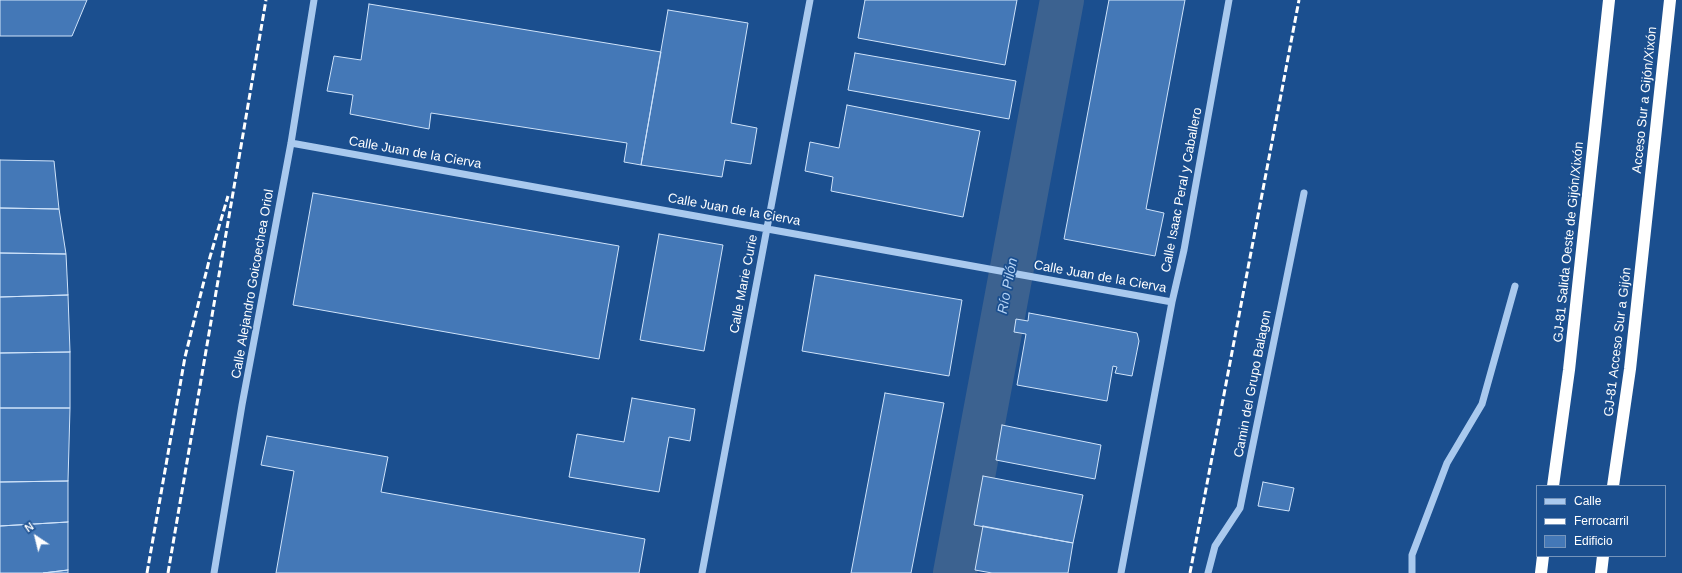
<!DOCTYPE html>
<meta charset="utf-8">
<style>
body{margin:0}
#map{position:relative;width:1682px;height:573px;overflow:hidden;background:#1b4f8f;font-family:Arial,sans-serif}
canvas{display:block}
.legend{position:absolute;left:1536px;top:485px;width:130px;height:72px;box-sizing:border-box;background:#1b4f8f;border:1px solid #7695bc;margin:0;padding:5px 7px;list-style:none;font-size:12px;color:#fff}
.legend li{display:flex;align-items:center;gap:8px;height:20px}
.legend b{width:20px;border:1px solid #7695bc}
.north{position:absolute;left:16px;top:517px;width:40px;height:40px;-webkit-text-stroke:3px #1b4f8f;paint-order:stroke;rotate:325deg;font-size:11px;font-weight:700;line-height:16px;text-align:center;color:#fff}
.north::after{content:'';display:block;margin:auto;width:14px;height:18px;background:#fff;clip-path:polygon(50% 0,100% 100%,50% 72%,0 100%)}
</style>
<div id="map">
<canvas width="1682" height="573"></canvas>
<ul class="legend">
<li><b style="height:5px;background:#a9c9ee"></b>Calle</li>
<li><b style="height:5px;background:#fff"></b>Ferrocarril</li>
<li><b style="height:11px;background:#4478b7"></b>Edificio</li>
</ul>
<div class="north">N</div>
</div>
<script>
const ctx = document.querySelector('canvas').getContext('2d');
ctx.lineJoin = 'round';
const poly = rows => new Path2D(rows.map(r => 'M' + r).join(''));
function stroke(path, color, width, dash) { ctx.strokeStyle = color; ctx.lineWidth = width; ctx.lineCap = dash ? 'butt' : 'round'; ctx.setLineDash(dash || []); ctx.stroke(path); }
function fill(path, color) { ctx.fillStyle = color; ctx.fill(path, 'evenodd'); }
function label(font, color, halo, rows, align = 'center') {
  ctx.font = font + ' Arial,sans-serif'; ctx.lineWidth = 3.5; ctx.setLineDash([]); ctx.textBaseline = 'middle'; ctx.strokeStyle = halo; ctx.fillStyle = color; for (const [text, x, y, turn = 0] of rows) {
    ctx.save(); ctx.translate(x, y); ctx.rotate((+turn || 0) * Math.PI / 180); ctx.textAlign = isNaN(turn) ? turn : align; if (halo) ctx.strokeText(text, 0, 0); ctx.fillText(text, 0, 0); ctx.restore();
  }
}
stroke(poly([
 [955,573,1062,0]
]), '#3c6290', 44);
const building = poly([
 [0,0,87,0,72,36,0,36,0,0],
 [865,0,1017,0,1005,65,858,38,865,0],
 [1109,0,1185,0,1146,209,1164,213,1155,256,1064,239,1109,0],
 [369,4,661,52,641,165,624,162,627,143,431,113,429,129,350,114,353,95,327,91,334,56,361,60,369,4],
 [668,10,748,23,731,123,757,128,751,164,725,160,722,177,641,165,668,10],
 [855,53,1016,81,1009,119,848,90,855,53],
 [847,105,980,131,963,217,831,191,833,177,805,171,810,142,839,148,847,105],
 [0,160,54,161,59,209,0,208,0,160],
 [313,193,619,246,599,359,293,305,313,193],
 [0,208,59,209,66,254,0,253,0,208],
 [659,234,723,245,704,351,640,340,659,234],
 [0,253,66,254,68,295,0,297,0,253],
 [815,275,962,300,949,376,802,351,815,275],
 [68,295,70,352,0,353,0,297,68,295],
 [1029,313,1137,333,1139,341,1132,376,1115,373,1117,367,1113,366,1107,401,1017,385,1026,334,1014,332,1016,319,1028,321,1029,313],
 [70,352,70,408,0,408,0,353,70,352],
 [885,393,944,403,911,573,851,573,885,393],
 [632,398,695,409,690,441,669,437,659,492,569,477,577,434,624,442,632,398],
 [0,408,70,408,68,481,0,482,0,408],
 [1002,425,1101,445,1095,479,996,460,1002,425],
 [267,436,388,457,381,492,645,539,639,573,276,573,294,471,261,465,267,436],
 [983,476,1083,495,1073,543,974,525,983,476],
 [68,481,68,522,0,526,0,482,68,481],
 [1263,482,1294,488,1289,511,1258,506,1263,482],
 [68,522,68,570,43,573,0,573,0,526,68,522],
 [983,526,1073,543,1068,573,992,573,975,570,983,526],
 [68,570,68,573,43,573,68,570]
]);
fill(building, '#4478b7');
stroke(building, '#cfe3fa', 1);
stroke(poly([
 [291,143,1172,302],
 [214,573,242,405,291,143,314,0],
 [702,573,810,0],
 [1121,573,1172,302,1184,250,1229,0],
 [1208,573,1215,546,1240,508,1304,193],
 [1412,573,1412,555,1447,463,1482,404,1515,286]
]), '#a9c9ee', 7);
stroke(poly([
 [1553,486,1569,370,1609,0],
 [1613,486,1630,369,1670,0],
 [1541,573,1543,556],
 [1601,573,1603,556]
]), '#fff', 12);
stroke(poly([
 [147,573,185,357,210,257,228,196],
 [168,573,266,0],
 [1190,573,1299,0]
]), '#fff', 3, [7, 3]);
label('13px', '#fff', '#1b4f8f', [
 ["Acceso Sur a Gijón/Xixón",1645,100,-84],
 ["Calle Juan de la Cierva",415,153,10],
 ["Calle Isaac Peral y Caballero",1182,190,-79],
 ["Calle Juan de la Cierva",734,210,10],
 ["GJ-81 Salida Oeste de Gijón/Xixón",1569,242,-84],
 ["Calle Juan de la Cierva",1100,277,10],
 ["Calle Alejandro Goicoechea Oriol",253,284,-80],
 ["Calle Marie Curie",744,284,-79],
 ["GJ-81 Acceso Sur a Gijón",1618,342,-83],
 ["Camin del Grupo Balagon",1253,384,-79]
]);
label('italic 14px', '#b5d3f5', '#1b4f8f', [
 ["Río Pilón",1008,286,-79]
]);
</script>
